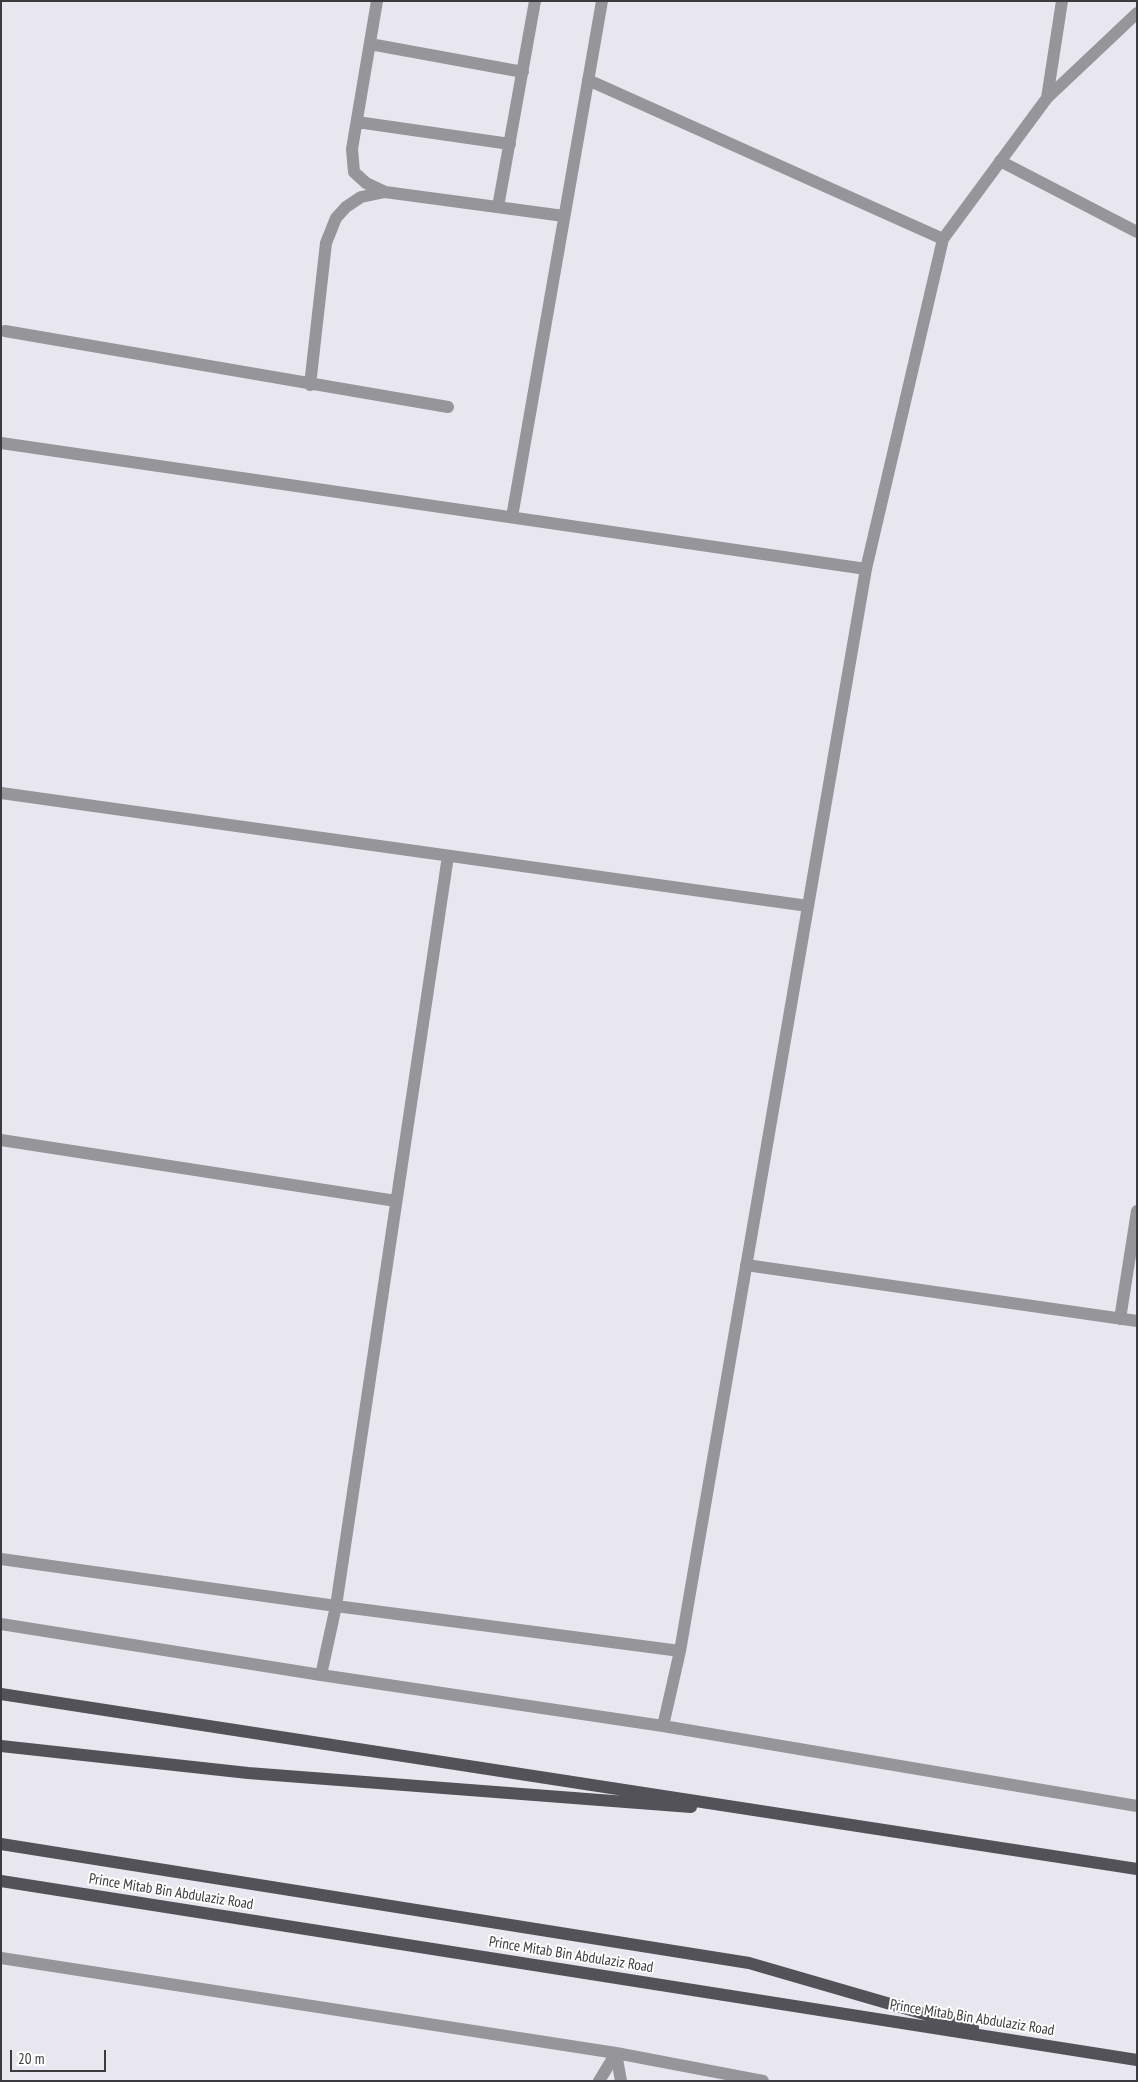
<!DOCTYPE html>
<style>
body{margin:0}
#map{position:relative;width:1138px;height:2082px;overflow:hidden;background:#e8e7f0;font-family:"PT Sans Narrow",sans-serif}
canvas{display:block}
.frame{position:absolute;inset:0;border:2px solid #3b3b3e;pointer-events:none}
.scale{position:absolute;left:10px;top:2050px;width:96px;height:22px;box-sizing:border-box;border:2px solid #3b3b3e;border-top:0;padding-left:6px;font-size:15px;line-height:18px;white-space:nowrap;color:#3b3b3e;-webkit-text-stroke:4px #fff;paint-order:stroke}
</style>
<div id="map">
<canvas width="1138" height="2082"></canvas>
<div class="frame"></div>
<div class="scale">20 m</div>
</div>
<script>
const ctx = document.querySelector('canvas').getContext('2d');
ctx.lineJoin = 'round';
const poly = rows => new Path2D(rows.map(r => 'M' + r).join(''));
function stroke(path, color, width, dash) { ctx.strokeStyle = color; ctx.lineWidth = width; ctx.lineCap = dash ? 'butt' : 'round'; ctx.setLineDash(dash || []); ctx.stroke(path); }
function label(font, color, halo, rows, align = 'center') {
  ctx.font = font + ' "PT Sans Narrow",sans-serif'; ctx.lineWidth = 4; ctx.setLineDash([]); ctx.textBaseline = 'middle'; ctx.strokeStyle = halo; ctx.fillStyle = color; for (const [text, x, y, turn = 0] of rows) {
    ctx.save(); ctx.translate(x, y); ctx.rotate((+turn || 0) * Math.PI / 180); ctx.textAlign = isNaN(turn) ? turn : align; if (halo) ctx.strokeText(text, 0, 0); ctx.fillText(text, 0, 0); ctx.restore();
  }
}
stroke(poly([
 [377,1,352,149,354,172,366,183,385,192,564,216],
 [370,44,523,72],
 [588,80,943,239],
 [1047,98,1062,1],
 [357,122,510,144],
 [1000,161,1137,232],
 [498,207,535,1],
 [5,331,448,407],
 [310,385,326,243,336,218,346,207,361,197,385,192],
 [1,443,866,569],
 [512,517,602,1],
 [1,793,808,906],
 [1,1140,396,1201],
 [746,1265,1137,1321],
 [1120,1319,1137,1211],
 [1,1559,336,1606,680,1651],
 [1,1624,321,1675,663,1726,1137,1806],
 [321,1675,336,1606,448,856],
 [663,1726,680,1651,866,569,943,239,1047,98,1137,13],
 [1,1958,616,2053,763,2081],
 [616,2053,621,2081],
 [599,2081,616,2053]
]), '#969599', 12);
stroke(poly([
 [1,1694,1137,1869],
 [1,1746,248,1773,691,1807],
 [1,1844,749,1963,973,2028],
 [1,1881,1137,2060]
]), '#525258', 12);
label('15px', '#3b3b3e', '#fff', [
 ["Prince Mitab Bin Abdulaziz Road",171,1892,9],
 ["Prince Mitab Bin Abdulaziz Road",571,1955,9],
 ["Prince Mitab Bin Abdulaziz Road",972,2018,9]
]);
</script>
